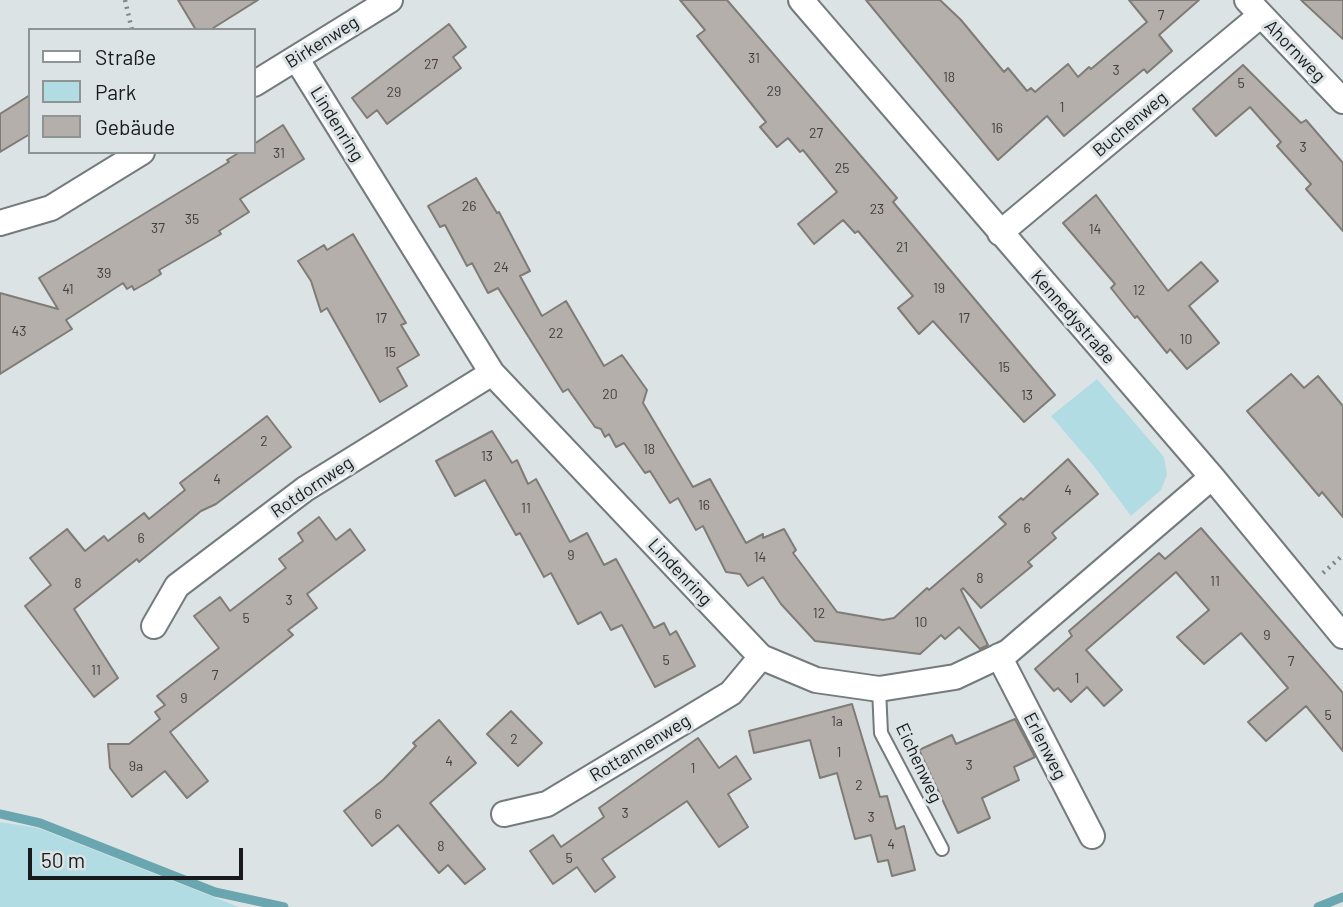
<!DOCTYPE html>
<meta charset="utf-8">
<style>
body{margin:0}
#map{position:relative;width:1343px;height:907px;overflow:hidden;background:#dce3e4;font-family:Barlow,sans-serif}
canvas{display:block}
.legend{position:absolute;left:28px;top:28px;width:228px;height:126px;box-sizing:border-box;background:#dce3e4;border:2px solid #8e9394;margin:0;padding:9px 12px;list-style:none;font-size:21px;color:#181a1b}
.legend li{display:flex;align-items:center;gap:14px;height:35px}
.legend b{width:35px;border:2px solid #8e9394}
.scale{position:absolute;left:28px;top:848px;width:215px;height:32px;box-sizing:border-box;border:4px solid #181a1b;border-top:0;padding-left:9px;font-size:21px;line-height:24px;white-space:nowrap;color:#181a1b;-webkit-text-stroke:5px #dce3e4;paint-order:stroke}
</style>
<div id="map">
<canvas width="1343" height="907"></canvas>
<ul class="legend">
<li><b style="height:9px;background:#fff"></b>Straße</li>
<li><b style="height:19px;background:#b2dce3"></b>Park</li>
<li><b style="height:19px;background:#b4afab"></b>Gebäude</li>
</ul>
<div class="scale">50 m</div>
</div>
<script>
const ctx = document.querySelector('canvas').getContext('2d');
ctx.lineJoin = 'round';
function fill(path, color) { ctx.fillStyle = color; ctx.fill(path, 'evenodd'); }
const poly = rows => new Path2D(rows.map(r => 'M' + r).join(''));
function stroke(path, color, width, dash) { ctx.strokeStyle = color; ctx.lineWidth = width; ctx.lineCap = dash ? 'butt' : 'round'; ctx.setLineDash(dash || []); ctx.stroke(path); }
function label(font, color, halo, rows, align = 'center') {
  ctx.font = font + ' Barlow,sans-serif'; ctx.lineWidth = 6; ctx.setLineDash([]); ctx.textBaseline = 'middle'; ctx.strokeStyle = halo; ctx.fillStyle = color; for (const [text, x, y, turn = 0] of rows) {
    ctx.save(); ctx.translate(x, y); ctx.rotate((+turn || 0) * Math.PI / 180); ctx.textAlign = isNaN(turn) ? turn : align; if (halo) ctx.strokeText(text, 0, 0); ctx.fillText(text, 0, 0); ctx.restore();
  }
}
fill(poly([
 [1097,379,1164,457,1167,475,1161,490,1131,516,1093,465,1051,416],
 [0,822,38,828,239,907,0,907]
]), '#b2dce3');
stroke(poly([
 [0,814,40,823,215,892,284,907],
 [1318,907,1343,897]
]), '#6aa6b0', 9);
const building = poly([
 [178,0,258,0,210,30,196,30,178,0],
 [680,0,727,0,897,198,893,202,1055,395,1024,422,933,321,919,334,898,308,913,296,858,231,855,233,843,220,814,244,798,224,837,192,803,150,800,152,788,138,777,147,760,127,766,122,697,36,705,30,680,0],
 [866,0,940,0,961,20,1004,72,1008,68,1027,91,1031,88,1035,92,1068,64,1078,77,1089,67,1091,69,1147,22,1129,0,1199,0,1159,35,1172,51,1147,73,1144,69,1064,136,1047,116,998,160,866,0],
 [1301,0,1343,0,1343,39,1301,0],
 [449,24,466,47,453,57,461,68,387,124,377,110,367,118,352,98,449,24],
 [1243,65,1301,123,1306,120,1343,163,1343,231,1306,189,1311,184,1277,146,1281,142,1250,107,1216,136,1193,109,1243,65],
 [30,95,30,134,0,152,0,114,30,95],
 [283,125,304,159,240,199,249,212,219,231,221,234,159,270,161,274,148,282,134,290,132,286,127,289,123,283,66,320,72,329,0,374,0,293,58,309,39,278,229,162,227,160,240,152,254,152,254,144,283,125],
 [476,178,497,213,499,212,530,271,520,276,542,316,566,301,604,366,622,355,647,390,643,403,693,487,710,479,746,543,763,534,763,538,784,529,796,550,793,553,837,612,883,620,894,618,927,588,929,590,1006,524,999,517,1021,498,1023,500,1068,459,1098,494,1052,533,1056,538,1028,562,1032,566,981,608,963,588,961,590,988,645,980,649,959,627,945,639,941,635,920,654,815,641,781,604,763,577,748,586,740,574,726,572,703,526,696,530,678,498,670,503,650,471,645,473,624,443,616,447,609,434,605,437,601,429,595,427,568,389,563,392,498,288,488,293,472,263,467,266,445,225,440,227,428,206,476,178],
 [1096,195,1168,291,1201,262,1218,281,1189,306,1219,343,1187,369,1170,349,1167,353,1137,316,1135,318,1111,288,1115,284,1063,223,1096,195],
 [353,234,406,323,401,325,419,355,397,368,407,386,380,402,327,308,321,312,311,281,298,261,324,245,327,250,353,234],
 [1291,374,1304,388,1318,376,1343,406,1343,517,1322,492,1319,496,1247,411,1291,374],
 [267,416,291,447,216,504,201,511,139,562,137,559,74,609,118,678,94,697,25,606,51,585,30,558,67,529,85,551,104,536,108,541,144,513,149,519,185,490,180,483,267,416],
 [492,431,512,463,517,460,528,484,536,479,570,542,587,533,604,565,616,559,654,628,664,623,670,635,676,631,695,666,655,687,622,625,611,630,601,612,578,624,551,573,544,577,520,533,516,535,485,480,455,496,436,461,492,431],
 [319,517,336,540,350,529,365,550,307,594,317,608,288,630,293,635,170,732,208,781,187,798,165,771,132,797,110,768,108,744,129,744,160,719,155,712,165,705,157,696,219,648,194,616,220,597,230,611,286,568,279,559,303,541,298,533,319,517],
 [1201,528,1343,693,1343,751,1306,706,1266,741,1248,722,1288,688,1241,633,1204,664,1177,637,1209,610,1176,572,1086,650,1122,690,1104,706,1087,687,1071,702,1058,688,1054,691,1035,669,1072,636,1069,631,1159,553,1165,559,1201,528],
 [852,704,880,797,887,796,896,829,904,826,915,870,892,876,888,860,878,862,871,835,855,839,837,773,820,778,810,740,754,753,749,731,852,704],
 [511,711,542,743,518,766,487,734,511,711],
 [1015,719,1035,757,1014,767,1019,780,982,798,990,818,958,833,919,750,952,735,956,744,1015,719],
 [439,720,476,763,430,803,485,869,465,884,448,865,439,873,398,825,372,846,344,811,383,780,416,746,413,743,439,720],
 [698,738,719,768,736,756,751,779,728,794,748,827,719,847,687,801,602,859,615,877,595,892,577,867,553,884,530,851,553,835,561,847,604,817,599,808,698,738]
]);
fill(building, '#b4afab');
stroke(building, '#7f7b77', 2);
const service = poly([
 [879,689,881,733,942,849]
]);
const minor = poly([
 [801,0,1212,477,1343,636],
 [1247,0,1343,101],
 [296,58,492,373,761,657,816,680,879,689,955,677,1008,652,1212,477],
 [254,84,390,0],
 [0,223,51,208,142,152],
 [1000,233,1261,15],
 [154,626,177,586,305,489,492,373],
 [999,656,1092,836],
 [504,814,547,804,731,693,761,657]
]);
stroke(service, '#757b7c', 16);
stroke(minor, '#757b7c', 28);
stroke(poly([
 [125,0,132,30],
 [1323,573,1343,555]
]), '#808586', 4.5, [2, 5]);
stroke(service, '#fff', 12);
stroke(minor, '#fff', 24);
label('14px', '#3f3f3f', null, [
 ["7",1161,15],
 ["31",754,58],
 ["27",431,64],
 ["3",1116,70],
 ["18",949,77],
 ["5",1241,83],
 ["29",774,91],
 ["29",394,92],
 ["1",1062,107],
 ["16",997,128],
 ["27",816,133],
 ["3",1303,147],
 ["31",279,153],
 ["25",842,168],
 ["26",469,206],
 ["23",877,209],
 ["35",192,219],
 ["37",158,228],
 ["14",1095,229],
 ["21",902,247],
 ["24",501,267],
 ["39",104,273],
 ["19",939,288],
 ["41",68,289],
 ["12",1139,290],
 ["17",381,318],
 ["17",964,318],
 ["43",19,331],
 ["22",556,333],
 ["10",1186,339],
 ["15",390,352],
 ["15",1004,367],
 ["20",610,394],
 ["13",1027,395],
 ["2",264,441],
 ["18",649,449],
 ["13",487,456],
 ["4",217,479],
 ["4",1068,490],
 ["16",704,505],
 ["11",526,508],
 ["6",1027,528],
 ["6",141,538],
 ["9",571,555],
 ["14",760,557],
 ["8",980,578],
 ["11",1215,581],
 ["8",78,583],
 ["3",289,600],
 ["12",819,613],
 ["5",246,618],
 ["10",921,622],
 ["9",1267,635],
 ["5",666,660],
 ["7",1291,661],
 ["11",96,670],
 ["7",215,675],
 ["1",1077,678],
 ["9",184,698],
 ["5",1328,715],
 ["1a",837,721],
 ["2",514,739],
 ["1",839,752],
 ["4",449,761],
 ["3",969,765],
 ["9a",136,766],
 ["1",693,768],
 ["2",859,785],
 ["3",625,813],
 ["6",378,814],
 ["3",871,817],
 ["4",891,844],
 ["8",441,846],
 ["5",569,858]
]);
label('18px', '#181a1b', '#dce3e4', [
 ["Birkenweg",322,42,-32],
 ["Ahornweg",1295,51,46],
 ["Lindenring",337,124,58],
 ["Buchenweg",1130,124,-40],
 ["Kennedystraße",1073,317,49],
 ["Rotdornweg",312,487,-34],
 ["Lindenring",680,572,47],
 ["Erlenweg",1045,746,63],
 ["Rottannenweg",640,748,-31],
 ["Eichenweg",919,763,65]
]);
</script>
